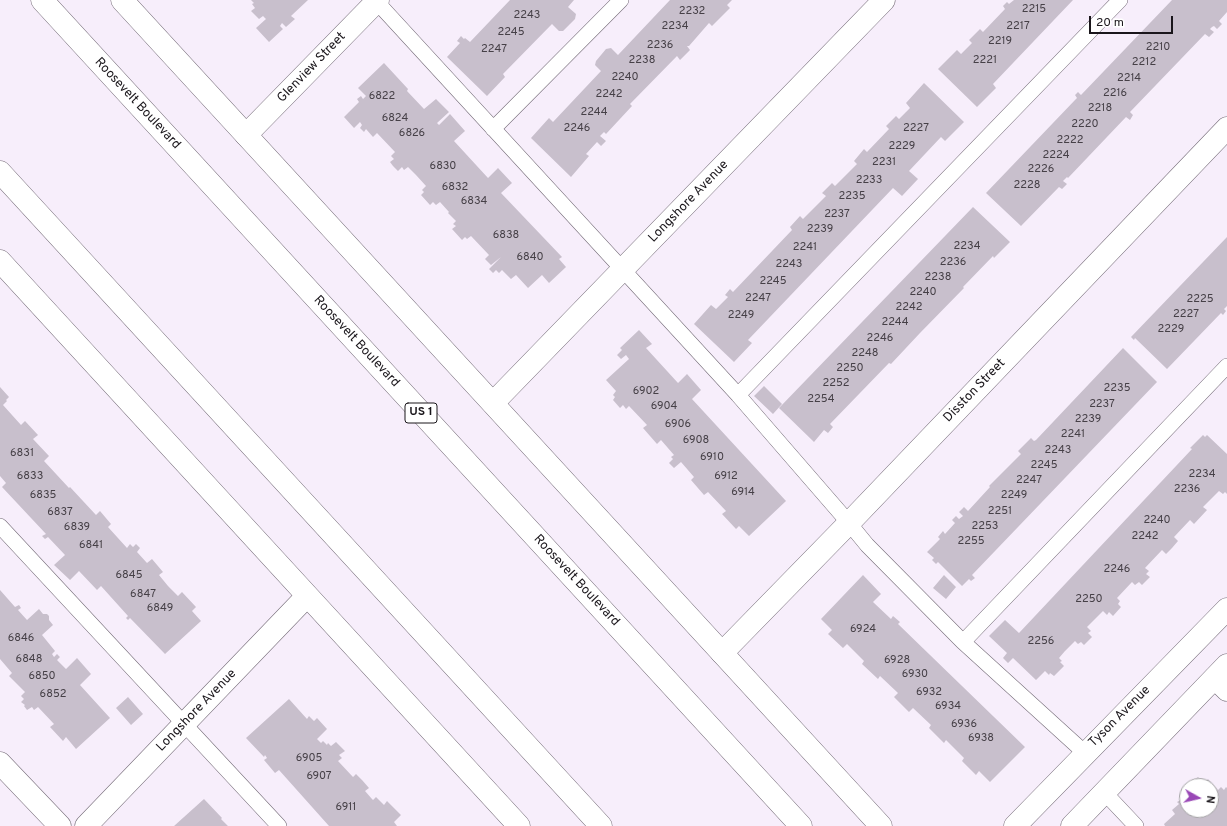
<!DOCTYPE html>
<style>
body{margin:0}
#map{position:relative;width:1227px;height:826px;overflow:hidden;background:#f7eefb;font-family:Overpass,sans-serif}
canvas{display:block}
.north{position:absolute;left:1179px;top:778px;width:40px;height:40px;box-sizing:border-box;background:#fff;border:1px solid #a3a2a4;border-radius:50%;rotate:98deg;font-size:11px;font-weight:700;line-height:16px;text-align:center;color:#1a161b}
.north::after{content:'';display:block;margin:auto;width:14px;height:18px;background:#9947b6;clip-path:polygon(50% 0,100% 100%,50% 72%,0 100%)}
.scale{position:absolute;left:1089px;top:16px;width:84px;height:18px;box-sizing:border-box;border:2px solid #1a161b;border-top:0;padding-left:5px;font-size:12px;line-height:14px;white-space:nowrap;color:#1a161b;-webkit-text-stroke:3px #fff;paint-order:stroke}
</style>
<div id="map">
<canvas width="1227" height="826"></canvas>
<div class="north">N</div>
<div class="scale">20 m</div>
</div>
<script>
const ctx = document.querySelector('canvas').getContext('2d');
ctx.lineJoin = 'round';
function fill(path, color) { ctx.fillStyle = color; ctx.fill(path, 'evenodd'); }
const poly = rows => new Path2D(rows.map(r => 'M' + r).join(''));
function stroke(path, color, width, dash) { ctx.strokeStyle = color; ctx.lineWidth = width; ctx.lineCap = dash ? 'butt' : 'round'; ctx.setLineDash(dash || []); ctx.stroke(path); }
function label(font, color, halo, rows, align = 'center') {
  ctx.font = font + ' Overpass,sans-serif'; ctx.lineWidth = 4; ctx.setLineDash([]); ctx.textBaseline = 'middle'; ctx.strokeStyle = halo; ctx.fillStyle = color; for (const [text, x, y, turn = 0] of rows) {
    ctx.save(); ctx.translate(x, y); ctx.rotate((+turn || 0) * Math.PI / 180); ctx.textAlign = isNaN(turn) ? turn : align; if (halo) ctx.strokeText(text, 0, 0); ctx.fillText(text, 0, 0); ctx.restore();
  }
}
fill(poly([
 [251,0,308,0,291,16,295,19,286,27,282,23,280,26,283,29,269,42,256,28,266,19,263,16,259,19,251,11,255,8,252,4,254,3],
 [510,0,574,0,568,7,576,14,575,19,563,31,559,31,552,24,503,74,505,77,487,96,447,57,460,43,457,41,461,36,464,39,465,38,470,42],
 [670,0,732,0,727,5,730,8,712,26,709,23,689,46,687,46,690,50,680,60,677,56,630,104,632,106,606,134,604,132,600,136,606,141,601,146,597,142,586,154,589,156,571,177,531,138,549,118,553,122,601,71,595,65,596,61,606,49,611,48,618,55],
 [1014,0,1073,0,993,84,996,88,977,107,938,69,957,50,961,54,972,43,969,40,980,29,983,32,1005,9,1003,6,1007,2,1009,4],
 [1172,0,1227,0,1227,12,1219,21,1222,24,1217,29,1214,26,1212,27,1210,29,1214,32,1209,37,1205,34,1130,112,1133,115,1130,120,1126,117,1068,178,1067,177,1063,181,1067,184,1062,189,1059,187,1021,226,986,193,1075,100,1077,98,1075,95,1078,92,1081,95],
 [384,63,408,89,407,91,424,109,436,99,449,112,437,123,439,125,450,114,465,131,454,141,488,178,498,168,512,183,501,193,562,257,559,259,566,267,549,283,542,275,528,288,516,275,511,279,502,270,499,273,496,270,493,273,489,269,501,257,491,265,485,259,489,255,471,236,467,239,465,237,462,240,452,229,456,226,453,224,456,221,448,213,449,212,440,202,436,205,433,202,430,205,421,195,424,192,422,190,426,186,416,175,408,167,404,170,402,167,398,171,393,166,390,162,394,159,391,156,395,152,377,133,373,137,366,129,364,132,360,128,362,125,360,122,354,128,344,117,359,102,357,99,361,96,363,99,366,96,358,88],
 [924,83,964,122,945,141,941,137,909,171,918,179,902,196,893,188,748,340,752,343,734,362,694,324,711,305,716,309,728,297,725,295,730,289,733,292,792,230,790,227,800,216,803,219,826,196,822,193,832,183,835,186,857,164,854,161,864,149,867,152,889,129,886,126,896,116,899,119,910,108,906,103],
 [973,207,1010,242,994,258,993,256,963,287,964,288,920,333,891,364,889,363,830,424,833,427,828,433,824,430,814,442,779,408],
 [1227,237,1227,306,1224,309,1226,311,1223,315,1221,313,1167,369,1135,338,1134,340,1131,337],
 [639,330,652,344,646,348,678,383,687,374,701,390,692,399,786,501,749,536,739,526,736,529,722,514,726,511,708,492,704,495,691,480,694,477,681,462,674,468,669,463,673,459,671,457,674,455,661,440,657,444,643,428,647,425,629,406,626,409,623,405,620,408,613,400,615,397,613,395,616,391,606,380,629,359,626,355,621,359,617,355,622,350,620,348],
 [1123,348,1157,382,972,575,975,578,971,581,969,579,962,586,938,562,936,564,932,560,934,558,927,552,940,539,938,537,943,531,945,534,955,523,952,520,956,516,959,519,963,516,959,512,964,507,968,511,990,487,989,486,1021,454,1018,451,1031,438,1034,441,1036,440],
 [764,386,782,404,773,414,754,396],
 [0,387,9,397,6,400,7,401,3,405,21,425,25,421,38,435,33,439,49,456,44,461,69,488,70,487,96,515,100,511,111,524,108,527,127,548,130,544,133,547,136,544,140,548,137,552,147,563,152,559,163,572,159,575,168,586,178,596,182,592,196,607,192,611,201,621,165,654,130,618,128,620,126,618,128,616,101,586,97,590,79,571,70,580,54,565,65,555,48,537,45,539,42,536,46,534,2,487,6,483,0,476],
 [1203,435,1205,437,1207,435,1227,454,1227,494,1225,492,1223,494,1219,491,1203,507,1207,510,1194,524,1190,520,1174,537,1178,541,1172,548,1166,554,1162,550,1145,568,1149,571,1146,574,1150,577,1142,585,1139,582,1135,585,1132,582,1117,598,1120,601,1118,604,1121,607,1113,616,1109,612,1107,615,1103,611,1087,627,1091,631,1088,633,1092,637,1084,645,1081,642,1078,644,1075,641,1065,651,1059,658,1062,661,1060,662,1064,666,1054,676,1050,673,1049,675,1045,671,1036,680,1013,658,1008,663,1003,658,1007,653,989,636,1005,620,1019,633,1192,449,1190,448],
 [863,575,881,594,873,602,891,619,893,616,900,622,898,624,1025,747,990,782,979,771,976,775,962,761,964,758,946,740,944,743,929,728,931,725,913,708,909,712,894,697,898,693,880,676,878,679,862,664,864,661,847,644,843,648,828,634,832,630,821,619],
 [944,575,956,587,946,599,933,588],
 [0,590,15,607,19,605,21,608,18,610,27,620,39,609,43,614,47,614,49,616,49,620,53,625,42,635,55,651,52,654,54,657,57,654,60,657,57,660,66,669,77,658,91,674,80,685,110,718,76,749,66,737,63,741,50,727,54,724,38,707,34,710,32,707,27,710,24,706,25,705,21,702,24,699,21,696,25,692,9,676,12,673,0,659],
 [128,697,143,714,131,725,116,708],
 [289,699,307,719,309,716,314,721,317,718,327,729,317,739,321,743,323,741,327,745,328,743,331,746,336,742,345,751,339,755,342,758,338,761,353,777,356,774,362,780,369,788,365,791,372,799,373,800,376,797,384,805,387,801,401,815,394,822,397,826,329,826,279,770,275,773,264,760,267,758,265,755,264,757,246,738],
 [1198,777,1202,781,1204,779,1206,781,1208,779,1218,790,1221,787,1224,790,1226,787,1227,788,1227,826,1165,826,1164,824,1175,814,1172,810,1179,804,1177,802,1187,796,1187,810,1211,810,1211,786,1188,786],
 [204,799,222,818,221,819,228,826,174,826]
]), '#c8bfcc');
const lane = poly([
 [375,0,738,395,849,523,867,545,963,642,1085,753],
 [493,129,621,0],
 [738,395,1120,0],
 [0,526,279,826],
 [963,642,1227,366],
 [1104,792,1136,826]
]);
const street = poly([
 [246,135,378,0],
 [493,403,884,0],
 [722,653,849,523,1227,128],
 [1215,678,1227,690],
 [0,763,60,826],
 [86,826,307,596]
]);
const secondary = poly([
 [1015,826,1227,609],
 [1072,826,1227,665]
]);
const highway = poly([
 [42,0,801,826],
 [122,0,881,826],
 [0,172,601,826],
 [0,261,519,826]
]);
stroke(lane, '#746b77', 16);
stroke(street, '#746b77', 23);
stroke(secondary, '#746b77', 23);
stroke(highway, '#746b77', 23);
stroke(lane, '#fff', 15);
stroke(street, '#fff', 22);
stroke(secondary, '#fff', 22);
stroke(highway, '#fff', 22);
label('11px', '#464047', null, [
 ["2215",1034,10],
 ["2232",692,12],
 ["2243",527,16],
 ["2234",675,27],
 ["2217",1018,27],
 ["2245",511,33],
 ["2219",1000,42],
 ["2236",660,46],
 ["2210",1158,48],
 ["2247",494,50],
 ["2238",642,61],
 ["2221",985,61],
 ["2212",1144,63],
 ["2240",625,78],
 ["2214",1129,79],
 ["2216",1115,94],
 ["2242",609,95],
 ["6822",382,97],
 ["2218",1100,109],
 ["2244",594,113],
 ["6824",395,119],
 ["2220",1085,125],
 ["2246",577,129],
 ["2227",916,129],
 ["6826",412,134],
 ["2222",1070,141],
 ["2229",902,147],
 ["2224",1056,156],
 ["2231",884,163],
 ["6830",443,167],
 ["2226",1041,170],
 ["2233",869,181],
 ["2228",1027,186],
 ["6832",455,188],
 ["2235",852,197],
 ["6834",474,202],
 ["2237",837,215],
 ["2239",820,230],
 ["6838",506,236],
 ["2234",967,247],
 ["2241",805,248],
 ["6840",530,258],
 ["2236",953,263],
 ["2243",789,265],
 ["2238",938,278],
 ["2245",773,282],
 ["2240",923,293],
 ["2247",758,299],
 ["2225",1200,300],
 ["2242",909,308],
 ["2227",1186,315],
 ["2249",741,316],
 ["2244",895,323],
 ["2229",1171,330],
 ["2246",880,339],
 ["2248",865,354],
 ["2250",850,369],
 ["2252",836,384],
 ["2235",1117,389],
 ["6902",646,392],
 ["2254",821,400],
 ["2237",1102,405],
 ["6904",664,407],
 ["2239",1088,420],
 ["6906",678,425],
 ["2241",1073,435],
 ["6908",696,441],
 ["2243",1058,451],
 ["6831",22,454],
 ["6910",712,458],
 ["2245",1044,466],
 ["2234",1202,475],
 ["6833",30,477],
 ["6912",726,477],
 ["2247",1029,481],
 ["2236",1187,490],
 ["6914",743,493],
 ["6835",43,496],
 ["2249",1014,496],
 ["2251",1000,512],
 ["6837",60,513],
 ["2240",1157,521],
 ["2253",985,527],
 ["6839",77,528],
 ["2242",1145,537],
 ["2255",971,542],
 ["6841",91,546],
 ["2246",1117,570],
 ["6845",129,576],
 ["6847",143,595],
 ["2250",1089,600],
 ["6849",160,609],
 ["6924",863,630],
 ["6846",21,639],
 ["2256",1041,642],
 ["6848",29,660],
 ["6928",897,661],
 ["6930",915,675],
 ["6850",42,677],
 ["6932",929,693],
 ["6852",53,695],
 ["6934",948,707],
 ["6936",964,725],
 ["6938",981,739],
 ["6905",309,759],
 ["6907",319,777],
 ["6911",346,808]
]);
for (const [x, y, w] of [
 [421,413,32]
]) { const box = new Path2D(); box.roundRect(x - w / 2, y - 10, w, 20, 3); ctx.fillStyle = '#fff'; ctx.fill(box); stroke(box, '#1a161b', 1); }
label('bold 12px', '#1a161b', null, [
 ["US 1",421,413]
]);
label('13px', '#1a161b', '#fff', [
 ["Glenview Street",312,68,-46],
 ["Roosevelt Boulevard",137,104,47],
 ["Longshore Avenue",689,202,-46],
 ["Roosevelt Boulevard",356,342,47],
 ["Disston Street",975,391,-46],
 ["Roosevelt Boulevard",576,581,47],
 ["Longshore Avenue",197,711,-46],
 ["Tyson Avenue",1120,717,-45]
]);
</script>
